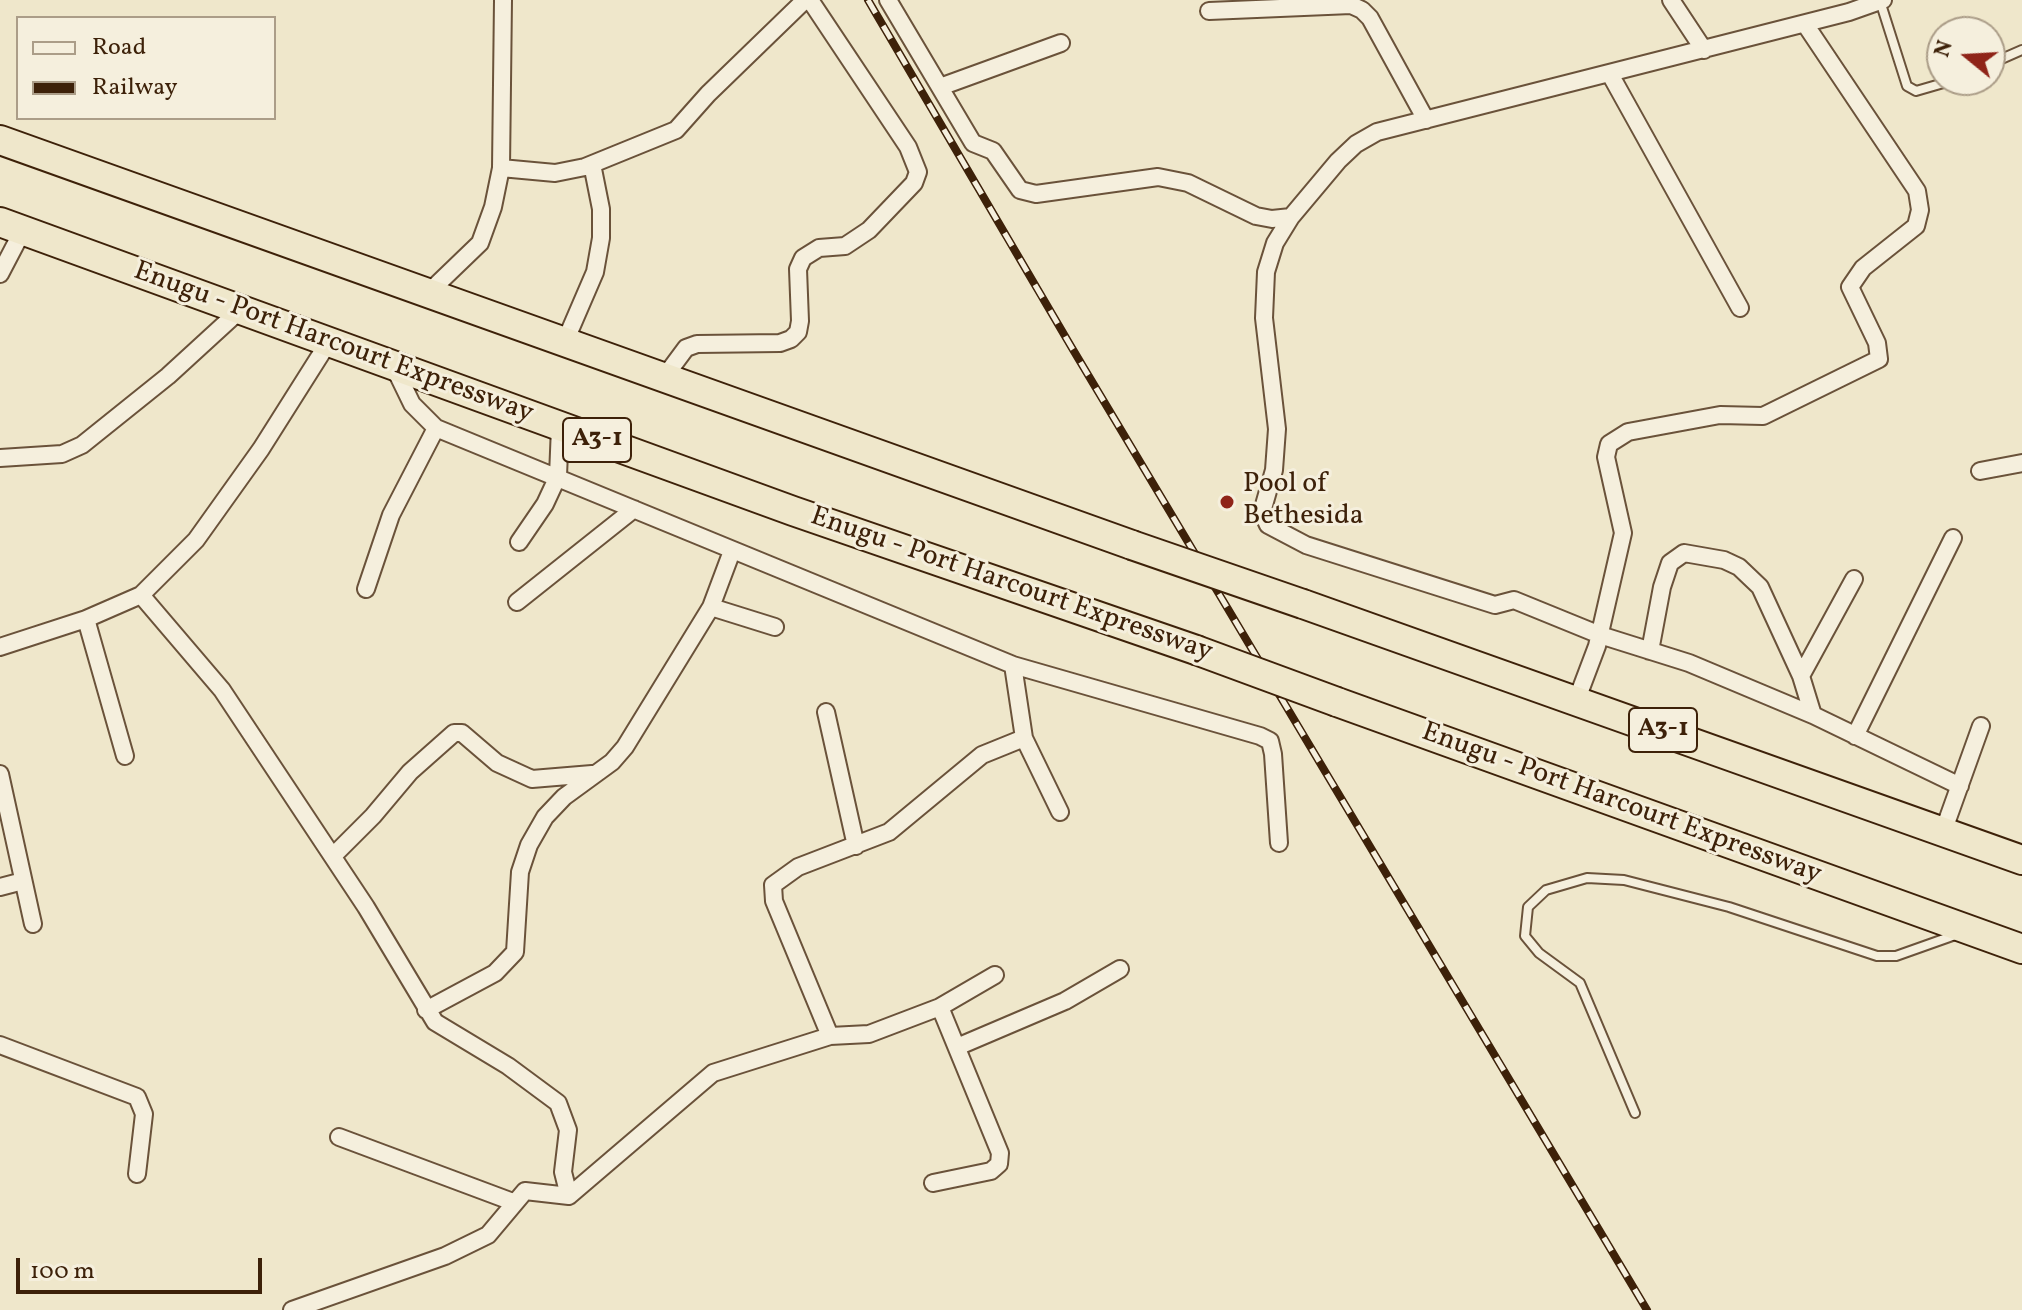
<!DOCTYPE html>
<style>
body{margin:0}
#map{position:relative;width:2022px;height:1310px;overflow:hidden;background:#efe7cb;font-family:Vollkorn,serif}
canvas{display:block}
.legend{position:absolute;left:16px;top:16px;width:260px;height:104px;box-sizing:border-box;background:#f5efdd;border:2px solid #ab9d88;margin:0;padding:10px 14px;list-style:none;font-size:24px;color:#3d2109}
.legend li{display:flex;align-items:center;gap:16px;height:40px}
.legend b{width:40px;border:2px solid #ab9d88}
.north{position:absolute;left:1926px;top:16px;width:80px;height:80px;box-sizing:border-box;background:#f5efdd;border:2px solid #ab9d88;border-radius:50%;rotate:288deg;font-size:22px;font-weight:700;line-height:32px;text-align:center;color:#3d2109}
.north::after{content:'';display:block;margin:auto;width:28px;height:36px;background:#8f2418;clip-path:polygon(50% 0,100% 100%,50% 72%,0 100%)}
.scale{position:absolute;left:16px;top:1258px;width:246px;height:36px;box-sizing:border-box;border:4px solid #3d2109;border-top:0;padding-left:10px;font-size:24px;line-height:28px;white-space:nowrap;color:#3d2109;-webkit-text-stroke:6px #f5efdd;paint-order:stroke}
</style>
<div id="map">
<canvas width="2022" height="1310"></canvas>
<ul class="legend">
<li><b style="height:10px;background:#f5efdd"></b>Road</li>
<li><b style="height:10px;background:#3d2109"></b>Railway</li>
</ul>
<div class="north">N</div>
<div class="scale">100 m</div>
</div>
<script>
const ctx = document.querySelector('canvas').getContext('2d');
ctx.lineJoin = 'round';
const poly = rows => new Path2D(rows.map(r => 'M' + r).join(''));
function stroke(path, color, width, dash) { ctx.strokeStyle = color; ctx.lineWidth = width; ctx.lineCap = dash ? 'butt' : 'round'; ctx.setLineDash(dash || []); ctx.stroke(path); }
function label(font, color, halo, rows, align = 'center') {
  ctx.font = font + ' Vollkorn,serif'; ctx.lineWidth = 6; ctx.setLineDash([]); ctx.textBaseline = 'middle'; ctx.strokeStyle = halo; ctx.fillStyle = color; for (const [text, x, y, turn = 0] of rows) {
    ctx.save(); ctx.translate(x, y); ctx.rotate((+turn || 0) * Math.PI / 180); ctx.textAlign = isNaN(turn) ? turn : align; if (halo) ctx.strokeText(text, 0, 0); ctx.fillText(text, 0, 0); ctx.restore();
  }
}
const lane = poly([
 [1880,1,1907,86,1916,91,1954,80],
 [1990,64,2022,50],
 [1635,1113,1580,983,1539,953,1525,936,1528,907,1546,890,1587,878,1624,880,1729,907,1877,956,1896,956,1958,934]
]);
const street = poly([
 [888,0,973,143,993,151,1020,190,1036,194,1158,177,1188,183,1256,216,1272,219,1291,217,1338,161,1356,144,1377,132,1849,12,1883,0],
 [1671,0,1704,50],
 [1209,11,1351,5,1362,10,1370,18,1426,120],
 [1610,74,1740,308],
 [940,87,1061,43],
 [501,168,555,173,585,167,676,130,708,94,805,0],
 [1291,217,1275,243,1266,272,1264,318,1277,429,1274,470,1262,512,1268,525,1306,545,1495,605,1514,600,1600,635,1689,663,1813,715,1960,786],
 [0,274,23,230],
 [426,295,480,243,493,207,501,168,503,0],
 [564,344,595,272,601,238,601,209,592,164],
 [394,367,412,404,436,428,1013,665,1260,736,1270,741,1273,754,1279,843],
 [663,379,686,348,697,344,780,343,791,339,798,332,800,321,798,269,803,258,819,248,845,246,869,230,914,183,918,172,908,147,810,0],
 [0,458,62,454,82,445,168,376,239,311],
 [1980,471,2022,463],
 [519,542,545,504,558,476,560,427],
 [366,589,391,515,436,428],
 [141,595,222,690,366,907,435,1022,508,1066,558,1103,568,1130,563,1172,569,1196],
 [517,602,634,509],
 [711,607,775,627],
 [86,619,125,756],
 [0,647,86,619,141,595,196,540,261,449,328,343],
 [1650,651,1662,587,1670,563,1684,553,1724,560,1739,567,1760,587,1801,676,1813,715],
 [1013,665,1024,738,1060,812],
 [1801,676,1854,579],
 [1577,699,1597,646,1623,533,1606,457,1609,444,1628,432,1720,415,1763,416,1879,359,1877,343,1850,287,1863,268,1916,226,1920,210,1917,191,1805,24],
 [826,712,856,846],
 [1855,736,1953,538],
 [0,774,33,924],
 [1943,832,1981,726],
 [333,856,373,816,410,772,454,733,462,733,497,763,532,779,592,774],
 [0,887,23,881],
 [426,1010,495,973,515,952,520,872,529,845,545,817,564,797,612,762,625,747,711,607,732,551],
 [830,1036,774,901,773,885,798,867,889,832,982,755,1024,738],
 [0,1045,137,1097,144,1114,137,1174],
 [957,1047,1065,1001,1120,969],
 [339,1137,513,1202],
 [933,1183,991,1171,999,1164,1000,1153,940,1007],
 [292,1310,445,1256,488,1235,525,1191,569,1196,713,1073,830,1036,869,1034,940,1007,995,975]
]);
const highway = poly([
 [0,140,1132,545],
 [0,222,793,511,1196,650],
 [1303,604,2022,860],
 [1337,702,2022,949]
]);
stroke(lane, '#6a523a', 12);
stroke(street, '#6a523a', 20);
stroke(highway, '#3d2109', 32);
stroke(lane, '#f5efdd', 8);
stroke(street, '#f5efdd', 16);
stroke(highway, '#efe7cb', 28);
const rail = poly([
 [868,0,1072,348,1647,1310]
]);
stroke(rail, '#3d2109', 8);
stroke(rail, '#f5efdd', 5, [15]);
const highwayBridge = poly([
 [1132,545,1303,604],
 [1196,650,1337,702]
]);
stroke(highwayBridge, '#3d2109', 32, []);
stroke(highwayBridge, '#efe7cb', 28);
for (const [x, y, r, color] of [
 [1227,502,8,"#8f2418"]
]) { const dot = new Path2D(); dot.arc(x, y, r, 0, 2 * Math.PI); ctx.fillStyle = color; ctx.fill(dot); stroke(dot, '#f5efdd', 3); }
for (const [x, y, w] of [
 [597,440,68],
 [1663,730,68]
]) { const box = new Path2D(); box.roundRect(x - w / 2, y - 22, w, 44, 6); ctx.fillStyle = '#f5efdd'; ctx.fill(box); stroke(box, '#3d2109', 2); }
label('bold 26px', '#3d2109', null, [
 ["A3-1",597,440],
 ["A3-1",1663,730]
]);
label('28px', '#3d2109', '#f5efdd', [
 ["Enugu - Port Harcourt Expressway",333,344,20],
 ["Enugu - Port Harcourt Expressway",1011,586,19],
 ["Enugu - Port Harcourt Expressway",1621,805,20]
]);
label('28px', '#3d2109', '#f5efdd', [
 ["Pool of",1243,486],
 ["Bethesida",1243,518]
], 'left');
</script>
